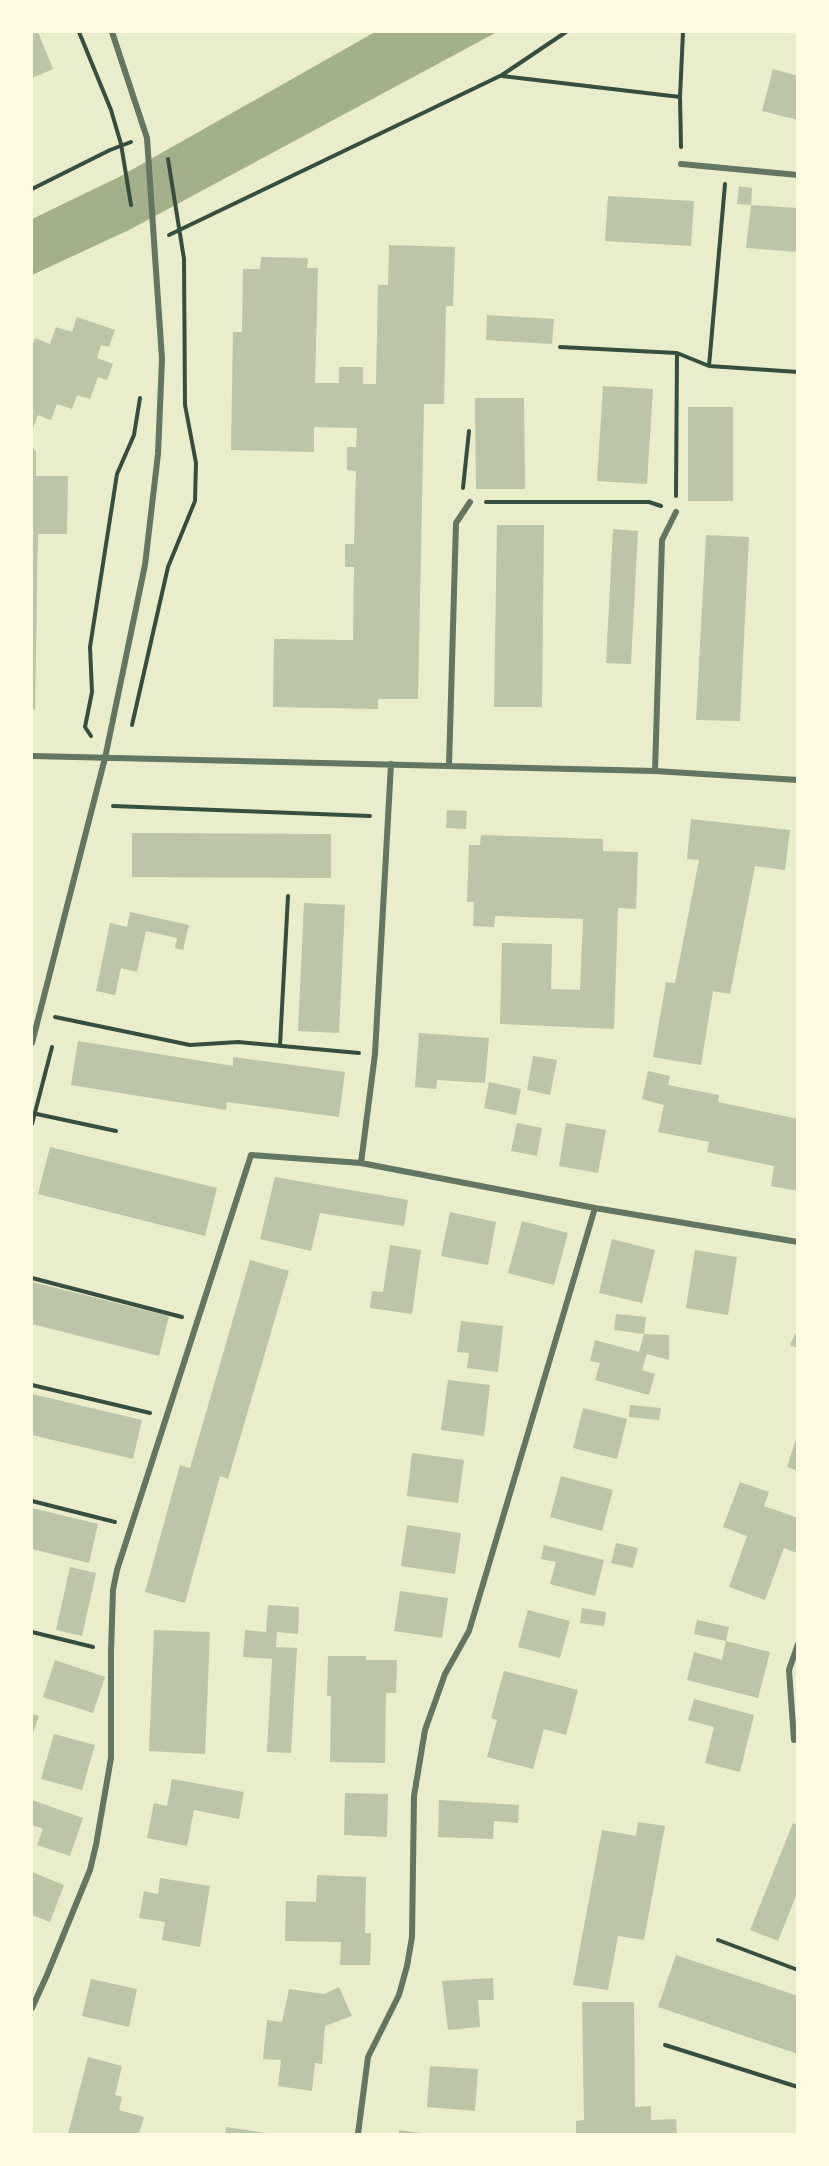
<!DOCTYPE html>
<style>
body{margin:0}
#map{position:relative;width:829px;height:2166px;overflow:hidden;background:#e9edc9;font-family:"Public Sans",sans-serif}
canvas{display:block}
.frame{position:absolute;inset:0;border:33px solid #fefae0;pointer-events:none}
</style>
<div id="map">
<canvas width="829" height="2166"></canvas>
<div class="frame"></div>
</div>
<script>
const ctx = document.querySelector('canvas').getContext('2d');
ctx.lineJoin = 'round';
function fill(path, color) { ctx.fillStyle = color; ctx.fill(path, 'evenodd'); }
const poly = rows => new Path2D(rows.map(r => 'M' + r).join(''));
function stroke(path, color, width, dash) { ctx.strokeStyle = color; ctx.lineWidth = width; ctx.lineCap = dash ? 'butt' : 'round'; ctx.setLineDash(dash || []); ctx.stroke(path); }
fill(poly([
 [375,32,497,32,129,230,32,275,32,219,119,177]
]), '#a3b18a');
fill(poly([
 [32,32,38,32,53,69,32,78],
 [773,69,798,76,798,120,762,111],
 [739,186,752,188,751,205,737,204],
 [608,196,694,201,691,246,605,241],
 [751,205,798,208,798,252,746,248],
 [389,245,455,247,453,306,446,306,444,404,424,404,418,699,378,699,378,709,273,707,274,639,353,640,354,567,345,567,345,544,354,544,356,471,347,470,347,447,356,447,357,428,314,427,314,452,231,450,233,332,242,332,243,269,260,269,261,257,308,258,307,268,318,268,315,383,339,383,339,367,363,367,363,384,376,384,378,285,388,285],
 [487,315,554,319,552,344,486,340],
 [77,317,115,330,109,347,101,345,97,358,113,364,107,380,98,377,90,399,77,395,72,409,57,404,51,420,38,415,32,431,32,347,35,338,50,344,56,327,72,332],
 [603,386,653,389,647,484,597,481],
 [475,398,524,398,525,489,476,489],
 [688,407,733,407,733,501,688,501],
 [32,446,36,452,36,476,68,476,67,534,38,534,35,710,32,710],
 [497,525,544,525,542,707,494,707],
 [613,529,638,531,631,664,606,663],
 [706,535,749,537,740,721,696,720],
 [447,810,467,811,466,829,446,828],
 [691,819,790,830,785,870,755,866,730,994,713,991,701,1065,653,1057,666,982,675,983,699,860,687,859],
 [132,833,331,834,331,878,132,877],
 [481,835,603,839,603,851,638,852,636,909,618,908,614,1029,500,1024,502,943,552,944,551,989,580,990,583,919,495,916,494,927,473,926,474,902,467,902,469,845,480,845],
 [304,903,345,905,339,1033,298,1031],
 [130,912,189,925,183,950,175,948,177,938,146,931,137,972,121,968,115,995,96,991,110,923,127,927],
 [419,1033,489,1038,485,1083,437,1080,436,1089,415,1087],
 [78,1041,233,1066,233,1057,345,1072,339,1117,227,1102,226,1110,71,1085],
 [533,1056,557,1060,550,1095,527,1090],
 [648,1071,670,1076,668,1085,719,1095,718,1102,798,1119,798,1191,771,1186,774,1166,707,1152,709,1142,658,1132,664,1105,642,1099],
 [489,1082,521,1089,516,1115,484,1108],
 [517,1123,542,1128,537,1156,511,1151],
 [566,1123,606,1130,598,1173,559,1166],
 [50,1147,217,1188,205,1236,38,1194],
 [275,1177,408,1200,404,1226,320,1213,311,1251,260,1239],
 [450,1212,496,1222,488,1265,441,1256],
 [522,1221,568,1233,554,1285,508,1273],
 [612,1239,655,1250,642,1303,599,1293],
 [390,1245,421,1250,412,1314,370,1308,372,1291,383,1292],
 [695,1250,737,1257,728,1315,686,1308],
 [250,1260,289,1271,228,1479,220,1476,185,1603,145,1592,180,1465,190,1468],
 [32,1282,169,1316,159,1356,32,1324],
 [616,1314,646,1317,644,1334,669,1335,669,1360,647,1354,642,1370,655,1374,649,1395,595,1380,600,1363,590,1361,595,1340,639,1352,644,1334,614,1330],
 [461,1321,503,1326,498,1372,467,1368,469,1353,457,1352],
 [795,1334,798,1335,798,1348,790,1345],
 [448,1380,490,1385,484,1436,441,1430],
 [32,1394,142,1420,133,1459,32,1435],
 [630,1405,661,1408,659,1420,629,1417],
 [583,1408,627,1419,617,1459,573,1448],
 [797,1436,798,1436,798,1471,787,1467],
 [412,1453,464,1460,458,1503,407,1496],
 [561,1476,613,1490,602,1531,550,1517],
 [740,1482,769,1492,764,1506,798,1518,797,1553,784,1548,765,1600,729,1587,747,1536,723,1527],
 [32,1508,98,1524,89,1563,32,1549],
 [407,1525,461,1533,455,1574,401,1566],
 [616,1543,638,1548,633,1568,611,1563],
 [544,1545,604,1560,595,1596,550,1584,556,1562,541,1559],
 [70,1567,96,1573,82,1636,56,1630],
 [400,1591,448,1598,442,1638,394,1631],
 [268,1605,299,1607,298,1634,277,1632,276,1647,297,1648,291,1753,267,1752,272,1659,243,1657,245,1630,266,1632],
 [582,1608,606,1612,604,1626,580,1623],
 [528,1610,570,1621,560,1658,518,1647],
 [697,1620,729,1627,726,1641,694,1634],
 [154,1630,210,1632,205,1754,149,1751],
 [726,1641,770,1652,758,1698,687,1680,694,1652,722,1660],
 [328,1656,366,1656,366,1660,397,1660,396,1693,386,1693,385,1763,330,1762,331,1696,327,1696],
 [55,1660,105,1677,93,1713,43,1697],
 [504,1671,578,1690,566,1735,544,1729,533,1769,487,1757,497,1720,491,1718],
 [694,1699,754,1715,740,1772,705,1763,714,1727,688,1720],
 [32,1714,39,1716,32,1736],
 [54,1734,95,1745,82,1790,41,1779],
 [172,1779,244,1792,239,1819,194,1810,187,1846,147,1838,154,1803,167,1806],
 [345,1793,388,1794,387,1837,344,1835],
 [32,1800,83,1818,70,1856,37,1845,43,1829,32,1825],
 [439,1800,519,1805,518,1823,494,1821,493,1839,438,1837],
 [638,1822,665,1826,644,1940,618,1936,608,1990,573,1985,602,1830,636,1836],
 [793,1823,798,1825,798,1891,778,1941,750,1930],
 [32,1872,64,1885,50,1922,32,1915],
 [317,1875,366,1877,365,1933,371,1933,370,1965,340,1965,341,1942,285,1941,286,1901,316,1902],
 [160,1878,210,1886,200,1947,162,1940,165,1922,139,1918,144,1891,158,1894],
 [676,1955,798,1996,798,2054,658,2007],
 [493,1978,494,2000,478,2000,480,2027,448,2030,442,1981],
 [91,1979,137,1989,129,2027,82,2016],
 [339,1987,352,2016,325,2026,322,2064,315,2063,312,2091,278,2086,281,2060,263,2059,267,2020,282,2022,289,1989,324,1994],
 [582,2002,634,2002,635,2107,651,2106,651,2120,676,2119,677,2134,576,2134,576,2121,584,2120],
 [88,2057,122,2066,115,2095,122,2097,119,2110,144,2117,139,2134,68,2134],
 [430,2066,478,2069,475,2111,427,2107],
 [226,2127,266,2133,266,2134,225,2134],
 [399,2130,421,2133,421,2134,399,2134]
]), '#bcc5a7');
stroke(poly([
 [79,32,111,110,121,144,131,205],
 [502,76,680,97,683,32],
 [680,97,681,147],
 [32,189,110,150,131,142],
 [169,235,502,75,566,32],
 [560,347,677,353,709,366,798,372],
 [709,366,725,184],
 [463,488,469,431],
 [676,496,677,353],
 [486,502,649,502,661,506],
 [132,725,168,567,195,501,196,463,185,405,184,259,168,159],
 [91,736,85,727,92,692,90,647,117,474,134,435,140,398],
 [113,806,370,816],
 [55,1017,190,1045,238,1042,359,1053],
 [280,1045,288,896],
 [32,1113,116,1131],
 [32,1124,52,1047],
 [32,1278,182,1317],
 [32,1385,150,1413],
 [32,1501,115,1522],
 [32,1632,93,1647],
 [718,1940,798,1970],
 [665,2045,798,2087]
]), '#344e41', 4);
stroke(poly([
 [681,164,798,175],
 [32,756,655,771,798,780],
 [449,766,456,523,470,502],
 [655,771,662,540,676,512],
 [32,1043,105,758,145,565,158,454,162,359,147,138,112,32],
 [361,1163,375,1054,391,764],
 [794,1740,789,1670,798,1644],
 [32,2008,47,1975,90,1870,96,1845,111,1758,111,1652,113,1590,117,1570,251,1155,361,1163,595,1208,798,1242],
 [358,2134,368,2057,399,1995,407,1966,412,1937,414,1796,425,1730,445,1674,469,1631,595,1208]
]), '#617663', 6);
</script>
